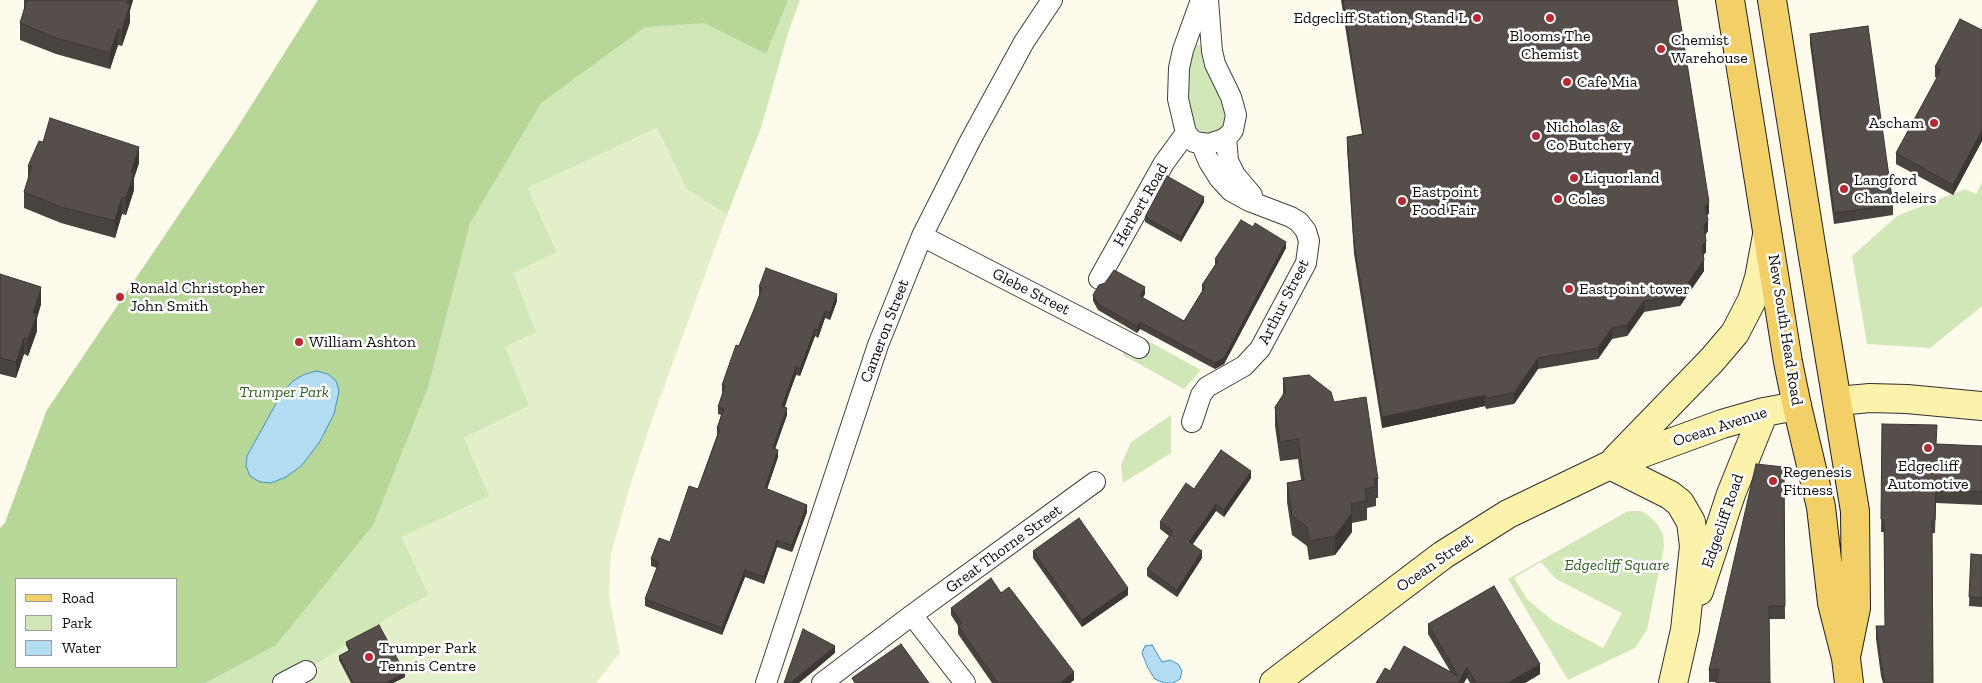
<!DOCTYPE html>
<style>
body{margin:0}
#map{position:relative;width:1982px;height:683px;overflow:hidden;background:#fefbed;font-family:"Zilla Slab",serif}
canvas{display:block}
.legend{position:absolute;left:15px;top:578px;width:162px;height:90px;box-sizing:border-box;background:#fff;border:1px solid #9e9e9e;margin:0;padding:6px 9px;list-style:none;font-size:15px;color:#0d0d0d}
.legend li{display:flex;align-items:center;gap:10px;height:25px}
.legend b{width:25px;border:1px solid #9e9e9e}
</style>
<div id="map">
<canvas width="1982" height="683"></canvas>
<ul class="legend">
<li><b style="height:6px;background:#f3cf68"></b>Road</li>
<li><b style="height:14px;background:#d1e7b8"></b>Park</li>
<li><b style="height:14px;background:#b4ddf4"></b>Water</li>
</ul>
</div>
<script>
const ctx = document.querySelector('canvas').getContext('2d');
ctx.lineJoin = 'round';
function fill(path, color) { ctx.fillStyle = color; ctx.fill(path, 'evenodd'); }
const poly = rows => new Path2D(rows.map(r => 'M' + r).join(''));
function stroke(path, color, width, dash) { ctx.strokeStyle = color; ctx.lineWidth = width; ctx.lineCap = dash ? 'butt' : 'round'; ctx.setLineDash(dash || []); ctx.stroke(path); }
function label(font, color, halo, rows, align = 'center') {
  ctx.font = font + ' "Zilla Slab",serif'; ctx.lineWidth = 5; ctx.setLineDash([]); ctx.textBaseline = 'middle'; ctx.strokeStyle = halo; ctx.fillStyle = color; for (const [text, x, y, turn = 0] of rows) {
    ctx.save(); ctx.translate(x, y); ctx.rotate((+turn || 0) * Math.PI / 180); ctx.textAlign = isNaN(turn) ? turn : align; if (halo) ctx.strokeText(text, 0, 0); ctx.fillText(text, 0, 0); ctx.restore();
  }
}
fill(poly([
 [318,0,800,0,788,33,761,128,727,215,686,189,657,128,528,188,557,252,537,332,529,406,464,438,490,496,402,537,429,595,401,610,306,671,283,683,0,683,0,528,5,523,47,410,234,133],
 [16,579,176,579,176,667,16,667],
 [1195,43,1212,51,1234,124,1201,143,1178,99],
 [1982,182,1982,306,1930,348,1867,344,1852,256,1897,216,1965,189,1976,194],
 [1135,334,1161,348,1201,370,1184,389,1123,355],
 [1171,415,1171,453,1123,483,1121,465,1131,442],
 [1628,511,1641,511,1648,515,1658,525,1663,535,1664,547,1647,630,1635,648,1568,680,1508,579],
 [1541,562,1556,579,1622,613,1603,648,1553,621,1527,599,1514,578]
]), '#d1e7b8');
fill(poly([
 [318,0,788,0,766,54,704,23,645,27,541,103,470,223,428,387,373,525,276,645,205,683,0,683,0,528,5,523,47,410,234,133],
 [16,579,176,579,176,667,16,667]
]), '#b6d798');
fill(poly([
 [657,128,686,189,727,215,653,417,630,486,611,554,609,596,620,653,596,683,283,683,306,671,401,610,429,595,402,537,489,496,464,438,529,406,505,347,536,332,513,273,557,252,528,188]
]), '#e3efca');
const water = poly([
 [316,371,328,374,336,381,339,391,334,414,319,443,301,466,286,477,271,483,260,482,250,476,246,466,247,456,282,393,293,381,303,375,316,371],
 [1152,645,1162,662,1170,660,1178,664,1182,671,1180,679,1173,683,1164,683,1155,679,1148,668,1142,653,1145,646,1152,645]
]);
fill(water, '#b4ddf4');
stroke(water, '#3e93c8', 1);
const street = poly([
 [1201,0,1183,50,1179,68,1178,99,1186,133,1194,142,1209,144,1224,139,1230,134,1233,130,1236,115,1231,97,1215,64,1212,51,1208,0],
 [1226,137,1228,161,1235,175,1252,195],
 [922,236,1139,348],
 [1099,279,1164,163,1186,133],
 [1192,422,1201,395,1207,387,1244,366,1260,349,1306,263,1309,241,1306,231,1299,222,1291,217,1249,201,1231,191,1219,178,1209,162,1201,143],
 [912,615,965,683],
 [283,683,306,671],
 [766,683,878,345,922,236,970,141,1024,42,1052,0],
 [822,683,912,615,1095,482]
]);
const secondary = poly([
 [1837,401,1870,398,1907,399,1982,406],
 [1616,459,1712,360,1735,333,1752,300,1759,278,1767,235],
 [1610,465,1670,495,1680,503,1691,522,1694,546,1685,630,1673,683],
 [1699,591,1731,494,1764,412],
 [1274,683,1443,555,1508,514,1610,465,1722,424,1764,412,1797,406]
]);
const primary = poly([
 [1730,0,1788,362,1797,406,1821,507,1832,603,1846,658,1849,683],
 [1772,0,1811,245,1855,511,1856,608,1847,652]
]);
stroke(street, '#404040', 22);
stroke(secondary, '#2f2f2f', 30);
stroke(primary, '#1e1e1e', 30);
stroke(street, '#fff', 20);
stroke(secondary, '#fcf2ab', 28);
stroke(primary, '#f3cf68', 28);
fill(poly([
 [24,0,133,0,130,10,130,22,122,46,118,45,110,69,56,54,20,40,20,23,24,11],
 [1341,0,1677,0,1709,213,1707,216,1708,231,1705,235,1706,252,1703,255,1704,271,1680,306,1644,312,1627,336,1612,339,1598,359,1538,369,1514,404,1486,409,1485,406,1382,428,1354,254,1347,148,1347,137,1362,134],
 [1982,30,1982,141,1953,195,1896,164,1896,153,1937,78,1935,77,1935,67],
 [1810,34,1893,205,1893,215,1834,224,1810,44],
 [139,163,134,178,134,190,126,215,122,214,115,238,61,223,24,208,24,192,28,179,28,166],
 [1204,202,1181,242,1145,222,1145,217],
 [1286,248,1224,364,1215,369,1140,329,1137,333,1098,310,1093,301,1093,295,1145,294,1142,298,1184,321,1202,291,1202,285,1215,265,1215,259],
 [0,274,41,304,37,318,37,331,28,356,24,354,16,378,0,374],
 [759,287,837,301,830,320,825,318,818,338,815,336,800,376,796,375,789,394,785,407,787,415,775,448,778,457,767,489,807,512,792,552,777,547,764,584,745,577,722,635,645,606,645,599,657,568,651,566,651,559,670,542,698,489,717,435,717,428,721,415,718,414,718,407,723,392,722,392,722,385,755,307,760,294,759,294],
 [1283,378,1334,402,1378,479,1378,498,1376,498,1376,506,1367,508,1367,520,1352,523,1352,532,1335,555,1309,560,1307,546,1292,535,1287,502,1287,483,1301,480,1298,459,1280,461,1275,426,1275,407,1283,394],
 [1882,424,1936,444,1982,446,1982,505,1936,503,1935,533,1932,533,1933,683,1883,683,1881,676,1876,639,1876,626,1885,626,1884,532,1881,532],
 [1784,467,1785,619,1769,619,1716,682,1709,682,1709,670],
 [1251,478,1224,517,1216,511,1193,544,1202,558,1177,597,1147,576,1147,569,1169,536,1160,529,1160,522,1194,489],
 [1033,551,1128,595,1082,627,1033,558],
 [1971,554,1982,555,1982,607,1969,606],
 [1001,593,1074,680,1070,683,992,683,958,634,958,626,951,615,951,608],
 [1428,624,1540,674,1525,683,1470,683,1467,678,1390,671,1450,671,1428,634],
 [346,642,405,677,393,683,351,683,339,660,339,656,349,651,346,645]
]), '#494340');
fill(poly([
 [128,0,133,0,130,10,130,22,122,46,122,30],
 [118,29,118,45,110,69,110,53],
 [1982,130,1982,141,1953,195,1953,185],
 [139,147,139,163,134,178,134,190,126,215,126,198,131,172],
 [122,197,122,214,115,238,115,221],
 [1204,197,1204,202,1181,242,1181,237],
 [1709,202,1709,213,1705,218,1705,207],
 [1708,220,1708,231,1704,237,1704,226],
 [1706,241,1706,252,1702,257,1702,246],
 [1286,242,1286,248,1224,364,1215,369,1215,363],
 [1704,260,1704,271,1680,306,1680,295],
 [41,287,41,304,37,318,37,331,28,356,28,339,33,313],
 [1145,287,1145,294,1140,303,1140,296],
 [837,294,837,301,830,320,830,313],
 [1644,301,1644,312,1627,336,1627,325],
 [825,311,825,318,818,338,818,330],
 [1140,322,1140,329,1137,333,1137,326],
 [1612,328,1612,339,1598,359,1598,348],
 [815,329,815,336,800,376,800,369],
 [24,338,24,354,16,378,16,362],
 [1538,358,1538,369,1514,404,1514,393],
 [796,367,796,375,782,413,782,406],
 [1485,395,1485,406,1382,428,1382,417],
 [787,408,787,415,773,455,773,448],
 [778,450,778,457,765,495,765,488],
 [1251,471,1251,478,1224,517,1224,510],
 [1216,504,1216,511,1189,549,1189,542],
 [807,505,807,512,792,552,792,545],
 [1352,513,1352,532,1335,555,1335,536],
 [777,540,777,547,764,584,764,577],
 [1202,551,1202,558,1177,597,1177,590],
 [745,570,745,577,722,635,722,628],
 [1128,588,1128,595,1082,627,1082,620],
 [835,646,835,653,815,670,799,683,790,683],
 [1540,664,1540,674,1525,683,1508,683],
 [1467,667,1467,678,1464,683,1458,683],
 [1074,672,1074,680,1070,683,1060,683],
 [405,673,405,677,393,683,386,683]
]), '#3c3734');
const building = poly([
 [27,0,128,0,127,3,130,5,122,30,118,29,110,53,56,38,20,23,27,0],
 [1343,0,1677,0,1709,202,1705,207,1708,220,1704,226,1706,241,1702,246,1704,260,1680,295,1644,301,1627,325,1612,328,1598,348,1538,358,1514,393,1486,398,1485,395,1382,417,1354,243,1347,137,1363,134,1343,0],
 [1960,19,1982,30,1982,130,1953,185,1896,153,1941,70,1935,67,1960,19],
 [1868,26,1893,205,1834,213,1810,34,1868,26],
 [50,118,139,147,131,172,134,174,126,198,122,197,115,221,61,207,24,192,32,166,28,166,39,141,43,142,50,118],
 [1167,176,1204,197,1181,237,1145,217,1167,176],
 [1241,220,1253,227,1255,223,1286,242,1224,358,1215,363,1140,322,1137,326,1098,304,1093,295,1099,285,1105,283,1114,270,1145,287,1140,296,1184,321,1205,287,1202,285,1218,261,1215,259,1241,220],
 [766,268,837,294,830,313,825,311,818,330,815,329,800,369,796,367,789,387,782,406,787,408,773,448,778,450,765,488,807,505,792,545,777,540,764,577,745,570,722,628,645,599,659,562,651,559,659,538,670,542,689,486,698,489,706,467,720,429,717,428,724,409,718,407,725,386,722,385,736,345,739,346,755,307,762,288,759,287,766,268],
 [0,274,41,287,33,313,37,314,28,339,24,338,16,362,0,358,0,274],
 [1309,375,1331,392,1334,402,1366,397,1378,479,1374,479,1376,487,1365,489,1367,501,1351,504,1352,513,1335,536,1309,541,1307,527,1292,516,1287,483,1304,480,1298,439,1280,442,1275,407,1286,391,1283,378,1309,375],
 [1882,424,1937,425,1936,444,1982,446,1982,492,1936,490,1935,520,1932,520,1933,683,1885,683,1881,663,1876,626,1885,626,1884,520,1881,519,1882,424],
 [1221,450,1251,471,1224,510,1216,504,1189,542,1202,551,1177,590,1147,569,1173,531,1160,522,1186,483,1194,489,1221,450],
 [1756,464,1784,467,1785,606,1769,606,1770,682,1771,683,1716,683,1719,669,1709,670,1756,464],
 [1079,518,1128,588,1082,620,1033,551,1079,518],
 [1971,554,1982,555,1982,598,1969,597,1971,554],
 [991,578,1001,593,1009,587,1074,672,1060,683,998,683,958,626,962,623,951,608,991,578],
 [1494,586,1540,664,1508,683,1476,683,1467,667,1458,683,1376,683,1385,668,1390,671,1404,646,1458,676,1428,624,1494,586],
 [379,625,405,673,386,683,353,683,339,656,350,650,346,642,379,625],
 [803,629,835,646,815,663,790,683,784,683,803,629],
 [901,644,929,683,855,683,852,678,901,644]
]);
fill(building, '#554e4a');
stroke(building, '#3c3734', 1);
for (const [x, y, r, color] of [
 [1477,18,5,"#b72a33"],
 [1550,18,5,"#b72a33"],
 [1661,49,5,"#b72a33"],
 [1567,82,5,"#b72a33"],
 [1934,123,5,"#b72a33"],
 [1536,136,5,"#b72a33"],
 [1574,178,5,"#b72a33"],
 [1844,189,5,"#b72a33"],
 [1558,199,5,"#b72a33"],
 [1402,201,5,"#b72a33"],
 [1569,289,5,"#b72a33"],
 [120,297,5,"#b72a33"],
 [299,342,5,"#b72a33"],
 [1928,448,5,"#b72a33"],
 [1773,481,5,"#b72a33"],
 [369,657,5,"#b72a33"]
]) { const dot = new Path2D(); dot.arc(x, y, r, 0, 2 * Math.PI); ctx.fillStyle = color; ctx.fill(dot); stroke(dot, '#fff', 2); }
label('16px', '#0d0d0d', '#fff', [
 ["Edgecliff Station, Stand L",1467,18,"right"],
 ["Blooms The",1550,36,"center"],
 ["Chemist",1550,54,"center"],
 ["Chemist",1671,40],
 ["Warehouse",1671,58],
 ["Cafe Mia",1577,82],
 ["Ascham",1924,123,"right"],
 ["Nicholas &",1546,127],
 ["Co Butchery",1546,145],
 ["Liquorland",1584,178],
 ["Langford",1854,180],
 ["Chandeleirs",1854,198],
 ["Eastpoint",1412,192],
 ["Food Fair",1412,210],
 ["Coles",1568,199],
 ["Ronald Christopher",130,288],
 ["John Smith",130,306],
 ["Eastpoint tower",1579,289],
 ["William Ashton",309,342],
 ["Edgecliff",1928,466,"center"],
 ["Automotive",1928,484,"center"],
 ["Regenesis",1783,472],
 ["Fitness",1783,490],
 ["Trumper Park",379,648],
 ["Tennis Centre",379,666]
], 'left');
label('16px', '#0d0d0d', '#fff', [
 ["Herbert Road",1141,205,-60],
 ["Glebe Street",1031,292,27],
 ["Arthur Street",1284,302,-63],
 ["New South Head Road",1785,330,81],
 ["Cameron Street",885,331,-69],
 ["Ocean Avenue",1720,427,-18],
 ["Edgecliff Road",1723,521,-71],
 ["Great Thorne Street",1004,549,-36],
 ["Ocean Street",1435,563,-35]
]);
label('italic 16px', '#2e6220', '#fff', [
 ["Trumper Park",284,392],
 ["Edgecliff Square",1617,565]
]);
</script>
